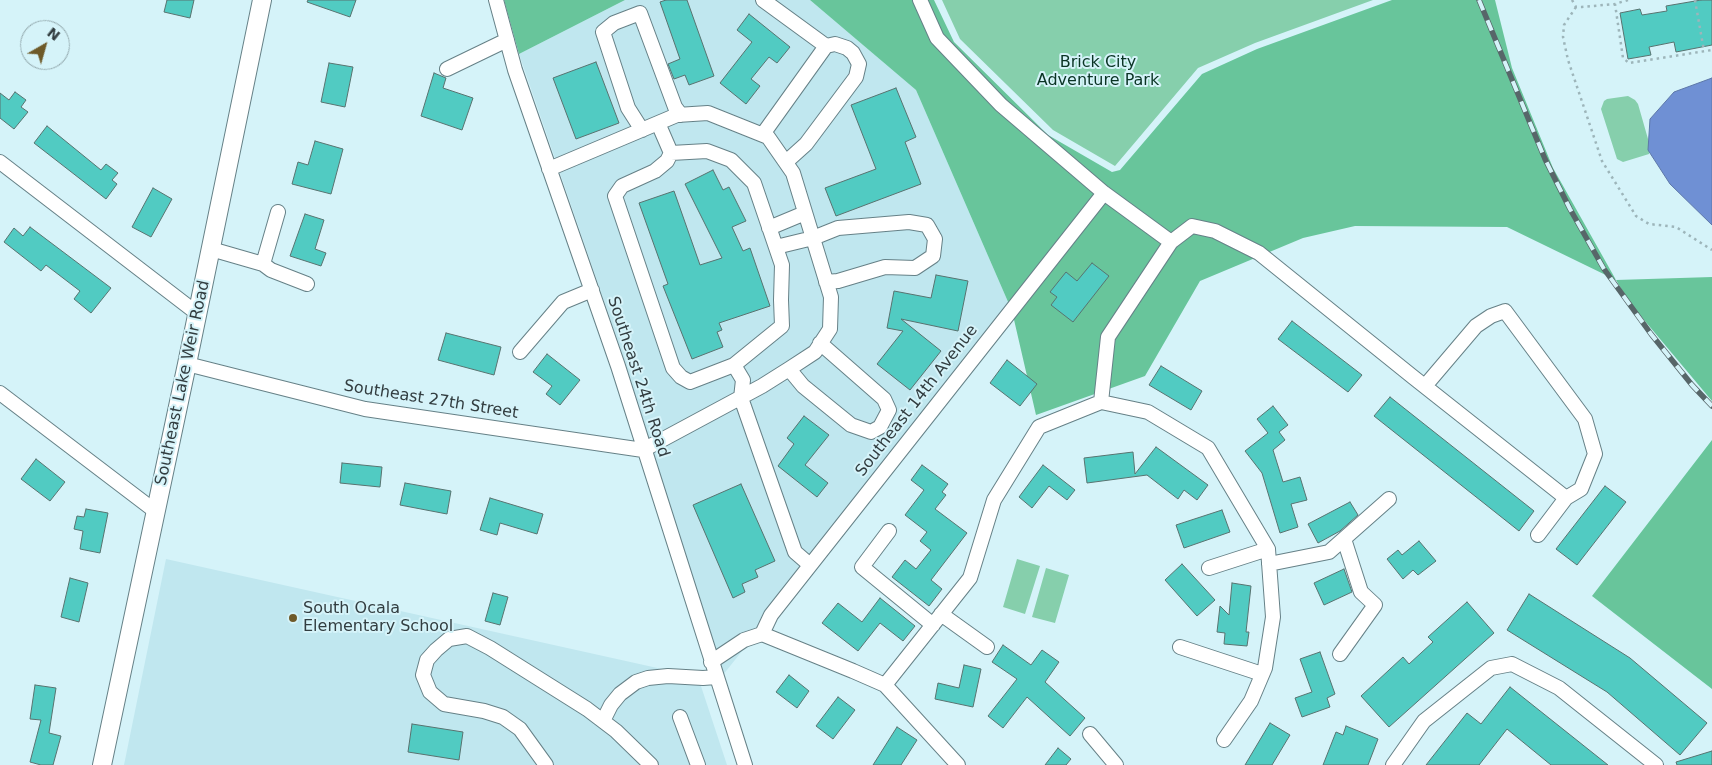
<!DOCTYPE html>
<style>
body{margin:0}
#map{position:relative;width:1712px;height:765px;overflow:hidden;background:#d5f3f9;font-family:"DejaVu Sans",sans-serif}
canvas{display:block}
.north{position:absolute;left:20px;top:20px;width:50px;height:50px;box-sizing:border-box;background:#d5f3f9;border:1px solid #94aaaf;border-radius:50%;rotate:38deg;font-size:14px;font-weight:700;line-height:20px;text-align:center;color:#323d40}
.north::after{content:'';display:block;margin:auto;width:18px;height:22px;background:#6e5a29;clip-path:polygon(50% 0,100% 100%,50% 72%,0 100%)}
</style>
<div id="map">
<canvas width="1712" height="765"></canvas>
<div class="north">N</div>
</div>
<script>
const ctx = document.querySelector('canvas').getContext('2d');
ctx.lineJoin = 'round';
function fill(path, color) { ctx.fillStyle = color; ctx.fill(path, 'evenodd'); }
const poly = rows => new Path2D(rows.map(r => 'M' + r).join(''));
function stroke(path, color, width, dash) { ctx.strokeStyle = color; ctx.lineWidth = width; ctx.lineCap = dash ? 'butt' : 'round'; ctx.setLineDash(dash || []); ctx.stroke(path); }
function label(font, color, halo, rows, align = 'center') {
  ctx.font = font + ' "DejaVu Sans",sans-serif'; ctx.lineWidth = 4; ctx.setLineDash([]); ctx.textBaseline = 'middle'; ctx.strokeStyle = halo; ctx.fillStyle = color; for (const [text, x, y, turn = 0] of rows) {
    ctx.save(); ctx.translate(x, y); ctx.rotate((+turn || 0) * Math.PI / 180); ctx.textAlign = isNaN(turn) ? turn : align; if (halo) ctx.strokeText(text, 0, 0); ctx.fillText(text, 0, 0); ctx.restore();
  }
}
fill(poly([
 [625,0,810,0,916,90,1012,311,723,675,625,362,519,54],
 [166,559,698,677,727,765,124,765]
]), '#c0e7ef');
fill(poly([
 [942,0,1373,0,1255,43,1198,68,1115,166,1053,130,960,39],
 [1628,96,1635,100,1638,104,1650,146,1649,154,1623,162,1617,159,1601,109,1604,101,1607,99],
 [1017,559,1040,566,1025,614,1003,607],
 [1046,568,1069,575,1055,623,1032,617]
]), '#86cfac');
fill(poly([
 [504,0,625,0,519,54],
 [810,0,934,0,954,42,1048,135,1112,172,1120,170,1202,74,1257,49,1392,0,1495,0,1512,68,1553,168,1616,280,1712,277,1712,401,1629,302,1616,280,1507,227,1355,226,1303,238,1200,281,1145,376,1036,415,1012,311,916,90],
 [1712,440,1712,689,1592,596]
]), '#68c59b');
const water = poly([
 [1712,78,1712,225,1670,184,1648,150,1650,119,1674,92,1712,78]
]);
fill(water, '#6f90d4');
stroke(water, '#5d77a8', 1);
const building = poly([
 [167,0,194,0,190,18,164,12,167,0],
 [308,0,356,0,350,17,307,2,308,0],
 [666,0,687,0,714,76,689,85,685,75,674,79,668,64,680,59,660,2,666,0],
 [1701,0,1712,0,1712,45,1676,52,1674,42,1649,47,1651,55,1628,59,1620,13,1640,9,1642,15,1667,11,1666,6,1701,0],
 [749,14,790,47,777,63,769,57,751,79,760,86,746,104,720,83,752,42,737,30,749,14],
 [596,62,619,123,576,139,553,78,596,62],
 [329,63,353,67,345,107,321,102,329,63],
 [434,73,446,78,443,88,473,98,462,130,421,116,434,73],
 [896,88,916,137,905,142,921,184,836,216,825,188,876,169,851,105,896,88],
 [15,92,26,100,21,107,28,112,14,129,0,118,0,93,9,100,15,92],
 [47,126,101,170,106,164,118,173,112,180,117,184,106,199,34,143,47,126],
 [315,141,343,149,331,194,292,184,298,162,308,165,315,141],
 [713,170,723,190,729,187,746,221,732,227,743,251,750,248,770,306,719,323,722,330,717,332,723,347,692,359,663,286,668,284,639,203,674,191,700,265,722,258,685,184,713,170],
 [153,188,172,199,151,237,132,227,153,188],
 [305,214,324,220,315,249,326,253,321,266,290,256,305,214],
 [30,227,111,288,91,313,74,299,80,291,46,265,41,271,4,242,14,228,23,236,30,227],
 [1092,263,1109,276,1073,322,1051,305,1057,297,1050,292,1066,272,1077,281,1092,263],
 [936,275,968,281,958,331,901,319,941,351,910,390,877,364,903,331,887,328,894,291,931,298,936,275],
 [1292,321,1362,375,1348,392,1278,339,1292,321],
 [446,333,501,347,494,375,438,360,446,333],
 [547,354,580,380,560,405,546,394,552,386,533,372,547,354],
 [1007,360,1037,384,1020,406,990,383,1007,360],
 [1161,366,1202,391,1191,410,1149,385,1161,366],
 [1390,397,1534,511,1519,531,1374,416,1390,397],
 [1273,406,1288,425,1279,432,1285,440,1273,450,1283,482,1300,477,1307,500,1291,504,1298,527,1280,533,1262,473,1245,451,1268,433,1257,419,1273,406],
 [804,416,829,435,805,465,828,483,817,497,778,466,794,444,787,438,804,416],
 [1156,447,1208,485,1197,500,1184,490,1178,499,1147,475,1087,483,1084,458,1133,452,1135,474,1156,447],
 [36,459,65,482,50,501,21,479,36,459],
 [342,463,382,467,380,487,340,483,342,463],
 [922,465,948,484,942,492,946,495,935,509,967,533,931,580,942,589,929,606,892,577,905,560,916,569,931,550,920,541,927,532,905,515,924,490,911,480,922,465],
 [1043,465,1075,490,1067,500,1049,486,1032,508,1019,497,1043,465],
 [405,483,451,491,447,514,400,505,405,483],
 [741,484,775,561,755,570,758,577,742,584,745,592,733,598,693,505,741,484],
 [1605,486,1626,502,1577,565,1556,549,1605,486],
 [490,498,543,514,537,534,500,523,497,535,480,530,490,498],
 [1350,502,1358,515,1340,531,1318,543,1308,524,1350,502],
 [86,509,108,513,100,553,80,549,83,531,74,529,77,516,84,517,86,509],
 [1222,510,1230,532,1184,548,1176,525,1222,510],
 [1419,541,1436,561,1418,575,1413,570,1403,579,1387,559,1398,550,1402,555,1419,541],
 [1182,564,1215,600,1197,616,1165,580,1182,564],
 [1344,569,1352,592,1324,605,1314,583,1344,569],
 [70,578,88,583,79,622,61,617,70,578],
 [1232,583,1251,586,1246,632,1249,632,1247,646,1224,644,1225,633,1217,632,1220,606,1229,615,1232,583],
 [493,593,508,597,500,625,485,621,493,593],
 [1529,594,1630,658,1707,723,1680,755,1607,692,1507,630,1529,594],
 [880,598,915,626,903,641,880,623,858,651,822,623,838,603,862,622,880,598],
 [1467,602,1494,633,1389,727,1361,696,1403,657,1409,664,1433,642,1428,637,1467,602],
 [1003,645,1031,665,1042,650,1059,662,1045,682,1085,718,1070,736,1027,697,1003,728,988,716,1017,679,992,662,1003,645],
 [1320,652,1335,694,1327,698,1330,707,1302,717,1295,698,1312,692,1300,659,1320,652],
 [964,665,981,669,973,707,935,699,938,683,959,688,964,665],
 [789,675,809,691,797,708,776,692,789,675],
 [35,685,56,688,49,733,61,736,53,765,41,765,30,762,41,720,30,719,35,685],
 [1510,687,1608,765,1551,765,1507,729,1479,765,1426,765,1467,713,1481,724,1510,687],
 [838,697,855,710,833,739,816,726,838,697],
 [1270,723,1290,735,1272,765,1245,765,1270,723],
 [412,724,463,732,459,760,408,752,412,724],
 [1346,726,1378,739,1368,765,1323,765,1336,732,1343,735,1346,726],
 [897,727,917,740,901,765,873,765,897,727],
 [1058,748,1071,759,1066,765,1045,765,1058,748],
 [1712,751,1712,765,1677,765,1676,762,1712,751]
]);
fill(building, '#51cbc2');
stroke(building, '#587370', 1);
const minor = poly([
 [496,0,515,70,618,366,745,765],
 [920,0,937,38,1001,105,1104,193,1171,242,1108,337,1101,402],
 [447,69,507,40],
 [658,123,671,153,707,151,731,160,754,183,782,265,781,300,782,326,734,365,743,380,741,398,795,552,810,565],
 [642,130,628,108,603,32,614,23,640,13,675,107,681,115],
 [763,134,826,46,763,0],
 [671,153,667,161,655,171,622,186,615,196,673,368,681,377,690,382,734,365],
 [0,162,198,314],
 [786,162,806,144,856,77,859,64,853,53,847,48,835,44,826,46],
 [769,228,805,213],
 [1171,242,1192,226,1215,231,1259,253,1413,377,1566,498,1581,489,1595,454,1585,419,1505,311,1491,316,1476,326,1425,386],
 [776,247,813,238,838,228,909,222,927,225,935,239,933,256,915,268,885,267,838,281,826,282],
 [211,249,263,264,278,212],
 [263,264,271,270,307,284],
 [520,352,563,302,592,290],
 [187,364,365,409,643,450,762,386,789,369,815,352,830,329,831,297,793,173,768,137,708,113,677,115,549,169],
 [789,369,803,386,851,425,871,432,880,427,889,410,884,399,820,343],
 [0,393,155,511],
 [889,531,862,567,933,625],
 [1538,535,1566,498],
 [1269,564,1329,552,1389,499],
 [1209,568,1268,549],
 [941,614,987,647],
 [762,634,771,615,1104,193],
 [1180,647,1262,674],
 [1340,654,1375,605,1361,592,1344,539],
 [711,662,744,640,762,634,853,671,885,685,958,765],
 [885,685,970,578,994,500,1039,427,1101,402,1148,412,1208,448,1268,549,1273,617,1265,668,1251,701,1224,740],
 [680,717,698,765],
 [603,721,611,705,620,694,636,682,648,678,668,676,703,678,716,677],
 [1090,734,1116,765],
 [546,765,520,729,503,717,484,711,444,704,430,692,423,675,427,660,436,650,449,639,467,636,490,648,587,709,616,731,651,765],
 [1393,765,1424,721,1491,668,1512,664,1559,688,1656,765]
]);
const major = poly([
 [102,765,187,364,262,0]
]);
stroke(minor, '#668187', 16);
stroke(major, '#668187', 20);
stroke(poly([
 [1572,0,1576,7,1582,7,1615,4],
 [1628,0,1615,4,1623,58,1629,63,1712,50],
 [1695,0,1704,51],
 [1576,7,1564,25,1563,37,1568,60,1602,161,1636,216,1649,224,1676,227,1712,250]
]), '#9db5ba', 2.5, [2.5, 4]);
stroke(minor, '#fff', 14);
stroke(major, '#fff', 18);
const rail = poly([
 [1479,0,1545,159,1570,209,1604,269,1651,334,1692,385,1712,406]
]);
stroke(rail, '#576669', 5.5);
stroke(rail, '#d5f3f9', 4, [11]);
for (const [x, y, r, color] of [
 [293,618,5,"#6e5a29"]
]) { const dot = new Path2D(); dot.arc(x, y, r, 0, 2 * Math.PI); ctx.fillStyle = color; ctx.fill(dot); stroke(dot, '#d5f3f9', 2); }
label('16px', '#0a3424', '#d5f3f9', [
 ["Brick City",1098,63],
 ["Adventure Park",1098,81]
]);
label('16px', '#323d40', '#d5f3f9', [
 ["Southeast 24th Road",638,377,72],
 ["Southeast Lake Weir Road",183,383,-78],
 ["Southeast 27th Street",431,400,9],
 ["Southeast 14th Avenue",917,401,-52]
]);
label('16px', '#323d40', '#d5f3f9', [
 ["South Ocala",303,609],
 ["Elementary School",303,627]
], 'left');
</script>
